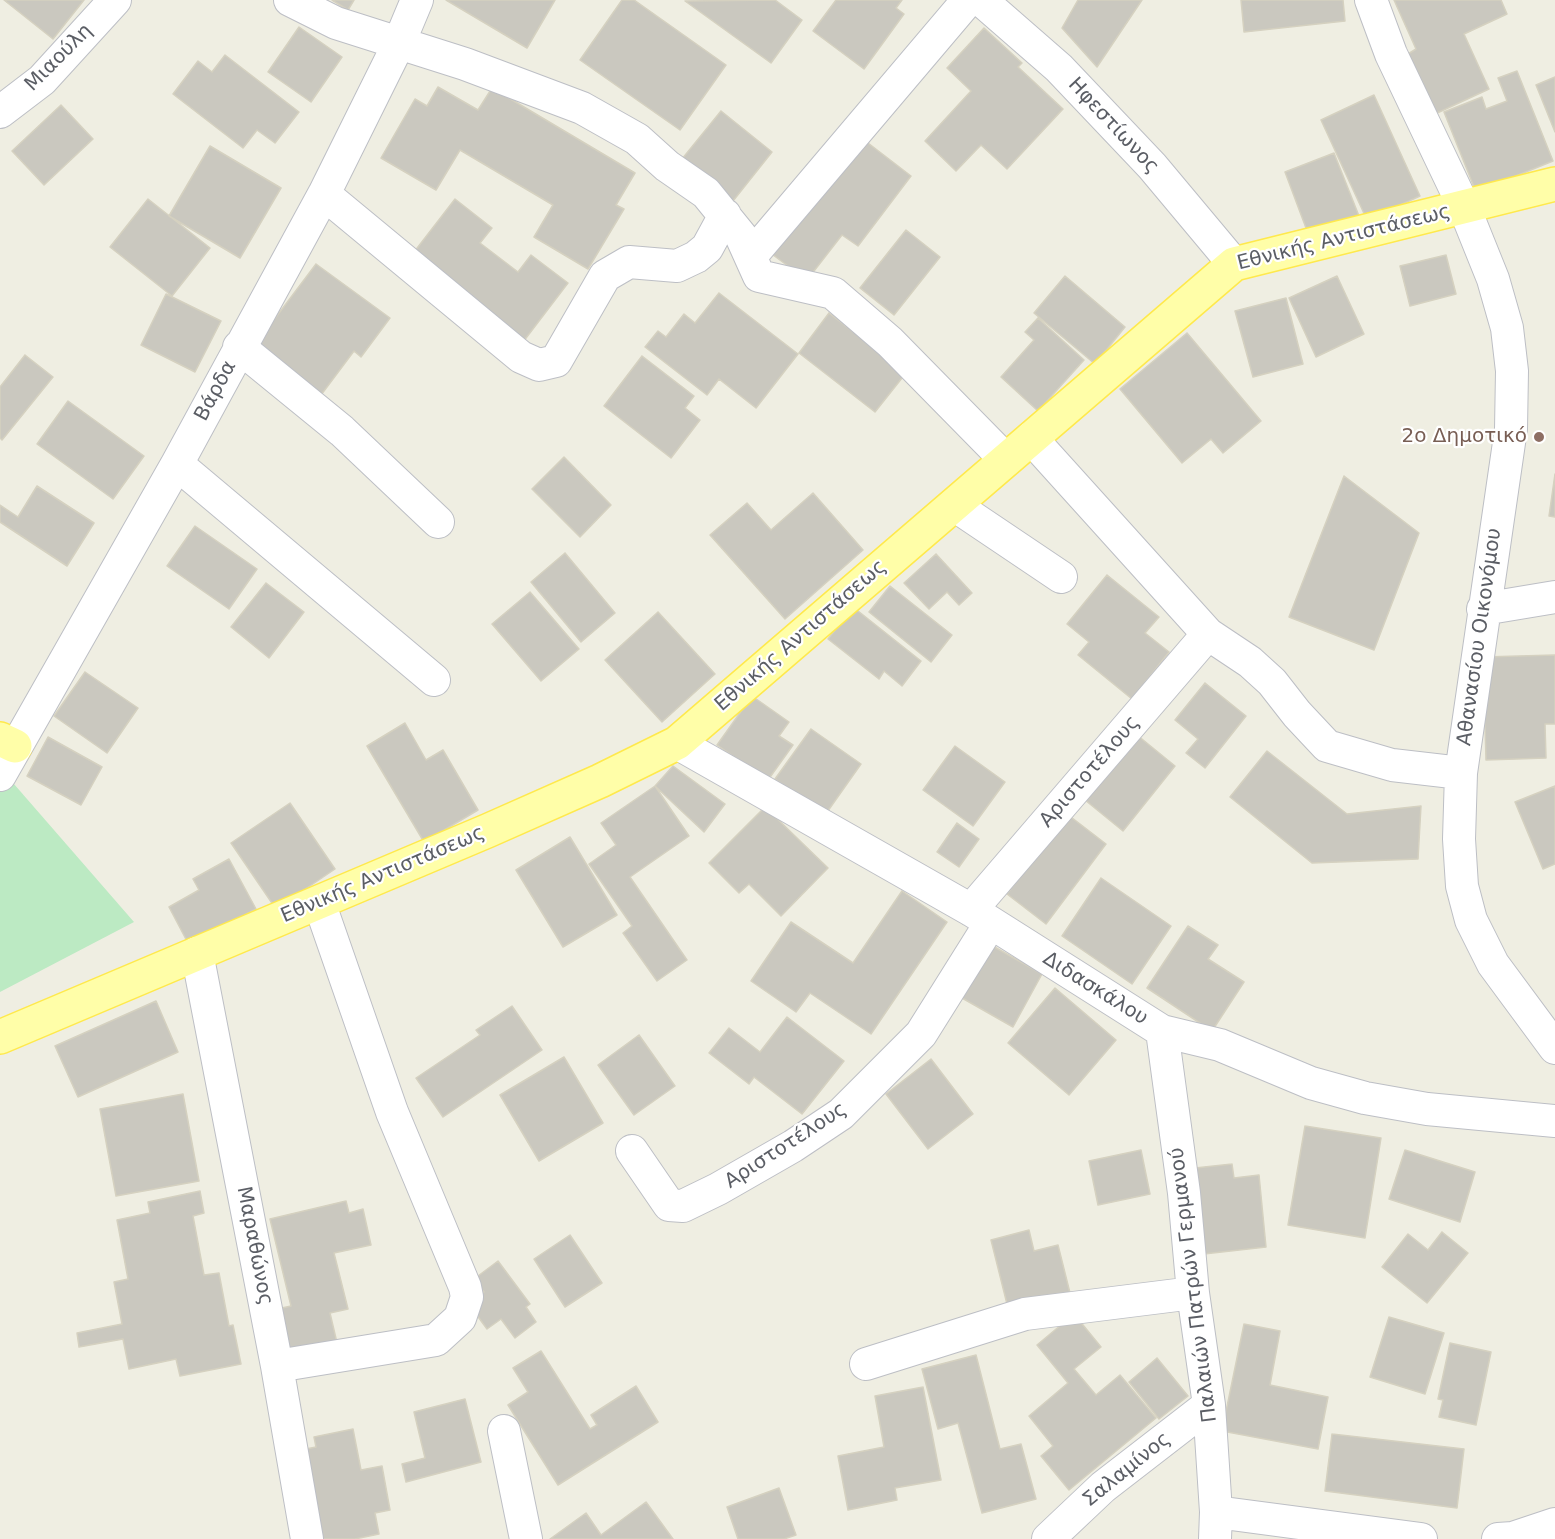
<!DOCTYPE html>
<meta charset="utf-8">
<style>
body{margin:0}
canvas{display:block;background:#efeee2}
</style>
<canvas width="1555" height="1539"></canvas>
<script>
const ctx = document.querySelector('canvas').getContext('2d');
ctx.lineJoin = 'round';
function fill(path, color) { ctx.fillStyle = color; ctx.fill(path, 'evenodd'); }
const poly = rows => new Path2D(rows.map(r => 'M' + r).join(''));
function stroke(path, color, width, dash) { ctx.strokeStyle = color; ctx.lineWidth = width; ctx.lineCap = dash ? 'butt' : 'round'; ctx.setLineDash(dash || []); ctx.stroke(path); }
function label(font, color, halo, rows, align = 'center') {
  ctx.font = font + ' "DejaVu Sans",sans-serif'; ctx.lineWidth = 4.5; ctx.setLineDash([]); ctx.textBaseline = 'middle'; ctx.strokeStyle = halo; ctx.fillStyle = color; for (const [text, x, y, turn = 0] of rows) {
    ctx.save(); ctx.translate(x, y); ctx.rotate((+turn || 0) * Math.PI / 180); ctx.textAlign = isNaN(turn) ? turn : align; if (halo) ctx.strokeText(text, 0, 0); ctx.fillText(text, 0, 0); ctx.restore();
  }
}
fill(poly([
 [7,776,134,922,0,992,0,788]
]), '#bceac3');
const building = poly([
 [4,0,84,0,53,39,4,0],
 [332,0,354,0,348,10,332,0],
 [446,0,555,0,527,48,446,0],
 [622,0,634,0,726,65,680,130,580,60,622,0],
 [775,0,802,20,771,63,685,1,775,0],
 [836,0,902,0,896,8,904,14,864,69,813,31,836,0],
 [1078,0,1142,0,1097,67,1062,28,1078,0],
 [1241,0,1343,0,1345,21,1244,32,1241,0],
 [1394,0,1501,0,1507,14,1464,34,1489,89,1435,114,1408,54,1416,49,1394,0],
 [299,27,342,57,311,102,268,72,299,27],
 [984,28,1022,63,1018,67,1063,109,1007,169,981,145,956,171,925,141,971,91,947,68,984,28],
 [225,55,299,112,275,143,257,130,243,148,173,94,198,61,212,72,225,55],
 [1517,71,1553,161,1476,192,1444,112,1482,97,1486,109,1507,101,1498,78,1517,71],
 [1555,77,1555,132,1536,85,1555,77],
 [438,87,478,110,492,88,635,173,616,205,624,209,588,269,534,237,553,205,460,150,436,190,381,158,415,99,427,106,438,87],
 [1374,95,1420,196,1367,220,1321,120,1374,95],
 [61,105,93,139,44,185,12,151,61,105],
 [721,111,772,152,733,201,682,159,721,111],
 [855,133,911,176,858,246,842,235,807,280,769,252,855,133],
 [210,146,281,188,240,258,169,216,210,146],
 [1334,153,1359,216,1309,236,1285,172,1334,153],
 [148,199,210,248,172,296,110,247,148,199],
 [455,199,492,228,480,243,518,272,531,255,568,283,523,342,411,256,455,199],
 [906,230,940,257,894,315,860,288,906,230],
 [1446,255,1456,294,1410,306,1400,266,1446,255],
 [316,264,390,318,361,357,354,351,321,395,255,345,316,264],
 [1065,276,1125,327,1095,364,1034,313,1065,276],
 [1337,276,1364,334,1316,357,1289,298,1337,276],
 [719,293,798,354,756,408,719,379,707,395,645,347,658,331,666,337,684,314,695,323,719,293],
 [166,294,221,321,195,372,141,345,166,294],
 [1286,298,1303,364,1253,377,1235,311,1286,298],
 [829,313,906,373,875,412,799,353,829,313],
 [1038,318,1084,360,1038,411,1001,377,1034,340,1025,332,1038,318],
 [1187,333,1261,421,1223,453,1211,439,1182,463,1120,389,1187,333],
 [25,355,53,377,2,440,0,438,0,387,25,355],
 [642,356,694,396,685,408,700,420,671,458,604,406,642,356],
 [68,401,144,456,113,499,37,444,68,401],
 [564,457,611,505,580,537,532,489,564,457],
 [1555,474,1555,517,1549,516,1555,474],
 [1344,476,1419,533,1374,650,1289,617,1344,476],
 [37,486,94,523,67,566,0,522,0,505,18,517,37,486],
 [813,493,863,550,785,619,710,535,747,503,771,530,813,493],
 [195,526,257,569,229,609,167,566,195,526],
 [565,553,615,613,581,642,531,582,565,553],
 [936,554,972,593,959,605,947,592,929,609,904,583,936,554],
 [1107,575,1159,617,1145,633,1169,652,1132,699,1078,655,1089,642,1067,624,1107,575],
 [266,583,304,612,269,658,231,627,266,583],
 [890,586,952,635,931,662,869,612,890,586],
 [530,592,579,649,541,681,492,624,530,592],
 [853,607,921,661,902,686,884,671,879,679,828,639,853,607],
 [658,612,715,674,662,722,605,660,658,612],
 [1555,655,1555,724,1545,724,1546,758,1486,760,1483,657,1555,655],
 [85,672,138,708,107,753,54,716,85,672],
 [1205,683,1246,716,1205,768,1186,753,1198,739,1175,720,1205,683],
 [752,696,789,722,779,736,793,745,768,780,717,745,752,696],
 [405,723,426,760,443,750,478,810,424,842,367,746,405,723],
 [811,729,861,764,825,815,775,779,811,729],
 [1137,735,1175,766,1123,831,1085,800,1137,735],
 [48,737,102,767,81,805,27,776,48,737],
 [955,746,1005,782,973,826,923,790,955,746],
 [1267,751,1347,814,1421,806,1418,859,1312,863,1230,797,1267,751],
 [673,766,725,804,704,832,655,786,673,766],
 [655,786,689,836,630,877,687,960,657,981,623,933,632,926,589,864,616,845,601,823,655,786],
 [1555,786,1555,864,1543,869,1515,802,1555,786],
 [290,803,335,869,276,909,231,843,290,803],
 [765,807,828,868,781,916,749,884,739,893,709,863,765,807],
 [1067,814,1106,844,1046,924,1007,894,1067,814],
 [957,823,979,839,959,867,937,852,957,823],
 [570,837,617,915,563,947,516,870,570,837],
 [229,859,256,909,189,945,169,907,199,890,193,879,229,859],
 [1101,878,1171,926,1132,984,1062,936,1101,878],
 [902,891,947,922,871,1034,810,993,796,1012,751,981,791,922,853,963,902,891],
 [1188,926,1218,945,1208,959,1244,982,1212,1031,1147,988,1188,926],
 [991,945,1042,974,1013,1027,962,998,991,945],
 [1055,988,1116,1040,1069,1095,1008,1043,1055,988],
 [156,1001,178,1052,78,1097,55,1046,156,1001],
 [512,1006,542,1050,443,1117,416,1078,480,1035,476,1030,512,1006],
 [787,1017,844,1061,802,1114,754,1077,749,1084,709,1053,729,1028,760,1052,787,1017],
 [639,1035,675,1086,634,1115,598,1065,639,1035],
 [564,1057,603,1123,539,1161,500,1095,564,1057],
 [931,1059,973,1114,928,1149,886,1094,931,1059],
 [183,1094,199,1181,116,1196,100,1109,183,1094],
 [1305,1126,1381,1138,1365,1238,1288,1225,1305,1126],
 [1141,1150,1150,1194,1098,1205,1089,1161,1141,1150],
 [1405,1150,1475,1172,1460,1222,1389,1199,1405,1150],
 [1232,1164,1234,1178,1259,1175,1266,1247,1204,1254,1195,1168,1232,1164],
 [200,1191,204,1213,193,1216,204,1275,219,1273,229,1326,233,1325,241,1364,180,1376,176,1359,129,1369,123,1339,79,1347,77,1333,122,1324,114,1282,128,1279,117,1220,150,1213,148,1202,200,1191],
 [346,1201,349,1213,363,1209,371,1245,334,1253,348,1309,330,1313,338,1347,280,1361,268,1311,291,1306,270,1219,346,1201],
 [1029,1230,1034,1251,1058,1245,1070,1293,1008,1308,991,1240,1029,1230],
 [1442,1232,1468,1253,1427,1303,1382,1267,1408,1234,1428,1250,1442,1232],
 [570,1235,602,1283,565,1307,534,1259,570,1235],
 [498,1261,530,1304,526,1307,536,1322,515,1338,501,1319,487,1329,468,1303,484,1292,474,1279,498,1261],
 [1074,1314,1101,1347,1074,1369,1096,1395,1120,1375,1156,1418,1069,1490,1041,1456,1053,1446,1029,1416,1068,1383,1037,1345,1074,1314],
 [1389,1317,1444,1333,1425,1394,1370,1377,1389,1317],
 [1244,1324,1280,1331,1270,1385,1328,1397,1318,1449,1222,1431,1244,1324],
 [1450,1343,1491,1352,1476,1425,1439,1417,1443,1400,1438,1399,1450,1343],
 [541,1351,590,1429,597,1425,591,1415,636,1386,658,1422,558,1485,508,1405,528,1392,513,1368,541,1351],
 [976,1355,1000,1449,1021,1444,1036,1499,982,1513,958,1423,938,1429,922,1369,976,1355],
 [1157,1358,1188,1396,1159,1419,1129,1382,1157,1358],
 [923,1387,941,1480,895,1488,897,1500,848,1510,838,1456,884,1447,875,1396,923,1387],
 [465,1399,481,1462,406,1482,402,1464,425,1458,414,1412,465,1399],
 [353,1429,361,1470,382,1466,390,1510,375,1513,379,1534,355,1539,313,1539,296,1451,316,1447,314,1437,353,1429],
 [1332,1434,1464,1449,1457,1508,1325,1491,1332,1434],
 [779,1488,796,1535,784,1539,738,1539,727,1507,779,1488],
 [646,1502,673,1539,550,1539,586,1513,601,1535,646,1502]
]);
fill(building, '#cac8bf');
stroke(building, '#d5d1c0', 1.5);
const minor = poly([
 [290,0,336,23,465,64,582,108,637,139,667,166,706,193,741,236,759,276,833,293,890,342,1006,460],
 [981,0,1059,68,1152,166,1234,264],
 [1371,0,1391,54,1464,207,1493,279,1507,328,1512,371,1511,429,1461,773,1459,839,1462,886,1471,920,1493,964,1555,1048],
 [0,112,42,80,115,0],
 [324,194,521,357,539,365,556,361,605,276,629,262,677,266,696,257,707,248,725,215],
 [751,256,968,0],
 [239,347,342,431,438,522],
 [1031,438,1208,634,1250,662,1272,682,1297,714,1327,746,1392,765,1461,773],
 [177,464,434,680],
 [954,505,1061,577],
 [1483,609,1555,597],
 [677,743,971,910,1162,1031,1220,1045,1311,1083,1365,1098,1427,1109,1555,1121],
 [0,775,177,464,324,194,399,43,417,0],
 [971,910,1208,634],
 [197,953,277,1366,307,1539],
 [1162,1031,1184,1193,1193,1293,1209,1405,1216,1512,1215,1539],
 [632,1151,669,1205,683,1206,718,1189,793,1146,841,1114,921,1034,990,924],
 [866,1364,1025,1314,1193,1293],
 [277,1366,436,1340,460,1318,467,1297,465,1287,392,1112,319,902],
 [504,1431,526,1539],
 [1216,1512,1421,1539],
 [1048,1539,1103,1487,1209,1405],
 [1498,1539,1513,1538,1555,1524]
]);
const major = poly([
 [0,739,15,746],
 [0,1037,487,831,600,781,677,743,1234,264,1555,184]
]);
stroke(minor, '#bdbfc5', 34);
stroke(major, '#ffe94c', 36);
stroke(minor, '#fff', 32);
stroke(major, '#fffea8', 33);
for (const [x, y, r, color] of [
 [1539,437,6,"#8d6e63"]
]) { const dot = new Path2D(); dot.arc(x, y, r, 0, 2 * Math.PI); ctx.fillStyle = color; ctx.fill(dot); stroke(dot, '#fff', 2); }
label('20px', '#5b5e65', '#fff', [
 ["Μιαούλη",59,58,-45],
 ["Ηφεστίωνος",1113,126,47],
 ["Εθνικής Αντιστάσεως",1344,238,-14],
 ["Βάρδα",216,391,-62],
 ["Εθνικής Αντιστάσεως",801,636,-41],
 ["Αθανασίου Οικονόμου",1480,637,-82],
 ["Αριστοτέλους",1090,772,-49],
 ["Εθνικής Αντιστάσεως",383,875,-23],
 ["Διδασκάλου",1095,989,32],
 ["Αριστοτέλους",786,1146,-33],
 ["Μαραθώνος",254,1246,79],
 ["Παλαιών Πατρών Γερμανού",1194,1285,-97],
 ["Σαλαμίνος",1127,1470,-39]
]);
label('20px', '#785e54', '#fff', [
 ["2ο Δημοτικό",1527,437]
], 'right');
</script>
